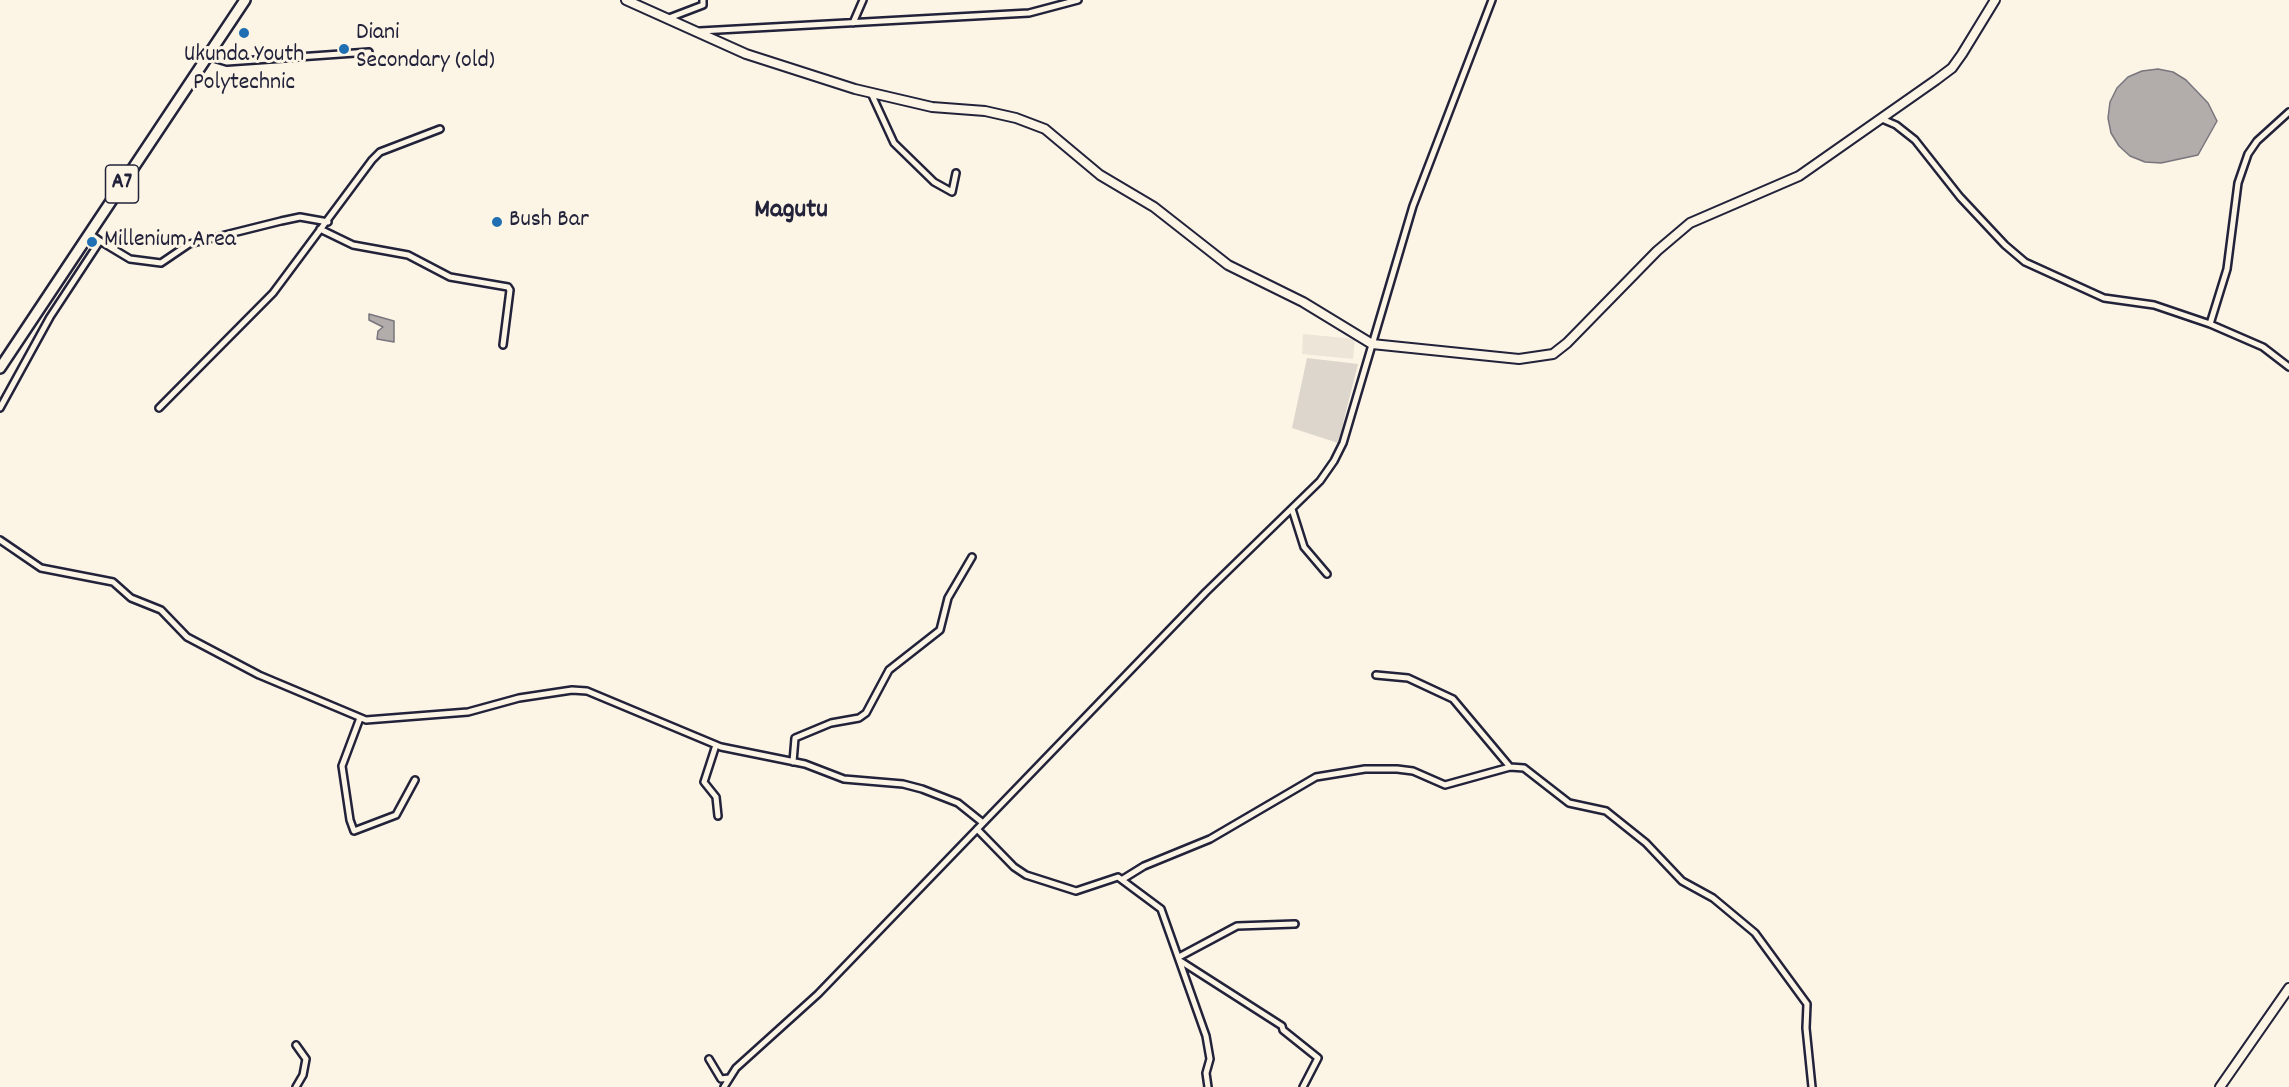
<!DOCTYPE html>
<style>
body{margin:0}
canvas{display:block;background:#fcf5e5}
</style>
<canvas width="2289" height="1087"></canvas>
<script>
const ctx = document.querySelector('canvas').getContext('2d');
ctx.lineJoin = 'round';
function fill(path, color) { ctx.fillStyle = color; ctx.fill(path, 'evenodd'); }
const poly = rows => new Path2D(rows.map(r => 'M' + r).join(''));
function stroke(path, color, width, dash) { ctx.strokeStyle = color; ctx.lineWidth = width; ctx.lineCap = dash ? 'butt' : 'round'; ctx.setLineDash(dash || []); ctx.stroke(path); }
function label(font, color, halo, rows, align = 'center') {
  ctx.font = font + ' Dekko,sans-serif'; ctx.lineWidth = 6; ctx.setLineDash([]); ctx.textBaseline = 'middle'; ctx.strokeStyle = halo; ctx.fillStyle = color; for (const [text, x, y, turn = 0] of rows) {
    ctx.save(); ctx.translate(x, y); ctx.rotate((+turn || 0) * Math.PI / 180); ctx.textAlign = isNaN(turn) ? turn : align; if (halo) ctx.strokeText(text, 0, 0); ctx.fillText(text, 0, 0); ctx.restore();
  }
}
fill(poly([
 [1303,334,1355,339,1353,359,1302,354]
]), '#ece5d8');
fill(poly([
 [1307,358,1358,364,1338,443,1292,428]
]), '#dcd6cc');
const water = poly([
 [2158,69,2173,72,2186,80,2208,103,2217,121,2198,155,2161,163,2145,162,2130,156,2119,146,2111,133,2108,118,2110,102,2117,88,2128,77,2142,71,2158,69],
 [369,314,394,321,394,342,377,339,378,331,383,327,369,320,369,314]
]);
fill(water, '#b2adab');
stroke(water, '#78757e', 1.5);
const street = poly([
 [669,18,703,5,703,0],
 [853,23,863,0],
 [700,31,1029,13,1078,0],
 [207,56,227,62,369,52],
 [871,93,894,143,934,182,952,192,956,173],
 [1882,119,1896,125,1915,140,1960,197,2005,245,2025,262,2104,298,2154,305,2210,324,2263,347,2289,367],
 [320,229,353,245,408,255,450,277,508,287,510,290,503,345],
 [100,241,130,259,161,263,189,244,281,221,300,217,328,222],
 [2210,324,2227,269,2238,183,2248,154,2257,141,2289,112],
 [0,408,50,317,100,241,89,233],
 [159,408,273,293,372,160,380,152,440,129],
 [1292,509,1304,547,1327,574],
 [0,540,41,568,113,582,131,598,161,610,187,637,259,675,366,720,468,712,519,698,572,690,587,691,721,747,805,764,844,779,903,784,922,789,958,803,983,823],
 [1376,675,1408,678,1453,699,1510,767],
 [360,718,342,766,350,820,354,831,396,815,415,780],
 [716,745,704,782,716,797,718,816],
 [793,762,795,738,831,723,859,718,866,713,889,670,940,630,948,598,972,557],
 [977,829,1014,867,1026,875,1076,891,1118,877,1161,909,1206,1036,1210,1059,1206,1073,1208,1087],
 [1123,879,1144,866,1210,839,1316,777,1365,769,1397,769,1413,771,1445,785,1510,767,1524,768,1569,803,1606,811,1646,843,1682,881,1713,898,1755,933,1807,1004,1806,1028,1812,1087],
 [1179,957,1237,926,1295,924],
 [1182,962,1282,1026,1283,1030,1318,1058,1303,1087],
 [296,1045,306,1059,303,1075,296,1087],
 [709,1059,721,1079,729,1078],
 [724,1087,736,1068,818,994,1206,592,1320,481,1334,461,1343,443,1413,206,1492,0]
]);
const secondary = poly([
 [626,0,746,54,855,89,932,107,985,111,1016,118,1045,129,1100,175,1154,207,1228,265,1303,302,1372,344,1519,359,1553,354,1567,343,1657,251,1690,223,1799,176,1936,80,1952,68,1962,54,1995,0],
 [2220,1087,2289,988]
]);
const highway = poly([
 [0,368,245,0]
]);
stroke(street, '#22223b', 10);
stroke(secondary, '#22223b', 12);
stroke(highway, '#22223b', 14);
stroke(street, '#fcf5e5', 5);
stroke(secondary, '#fcf5e5', 8);
stroke(highway, '#fcf5e5', 9);
for (const [x, y, r, color] of [
 [244,33,6,"#1f6fb2"],
 [344,49,6,"#1f6fb2"],
 [497,222,6,"#1f6fb2"],
 [92,242,6,"#1f6fb2"]
]) { const dot = new Path2D(); dot.arc(x, y, r, 0, 2 * Math.PI); ctx.fillStyle = color; ctx.fill(dot); stroke(dot, '#fcf5e5', 2); }
for (const [x, y, w] of [
 [122,184,33]
]) { const box = new Path2D(); box.roundRect(x - w / 2, y - 19, w, 38, 4.5); ctx.fillStyle = '#fcf5e5'; ctx.fill(box); stroke(box, '#22223b', 1.5); }
label('bold 22px', '#22223b', null, [
 ["A7",122,184]
]);
label('24px', '#22223b', '#fcf5e5', [
 ["Diani",356,35],
 ["Secondary (old)",356,63],
 ["Ukunda Youth",244,57,"center"],
 ["Polytechnic",244,85,"center"],
 ["Bush Bar",509,222],
 ["Millenium Area",104,242]
], 'left');
label('bold 27px', '#22223b', '#fcf5e5', [
 ["Magutu",791,212]
]);
</script>
